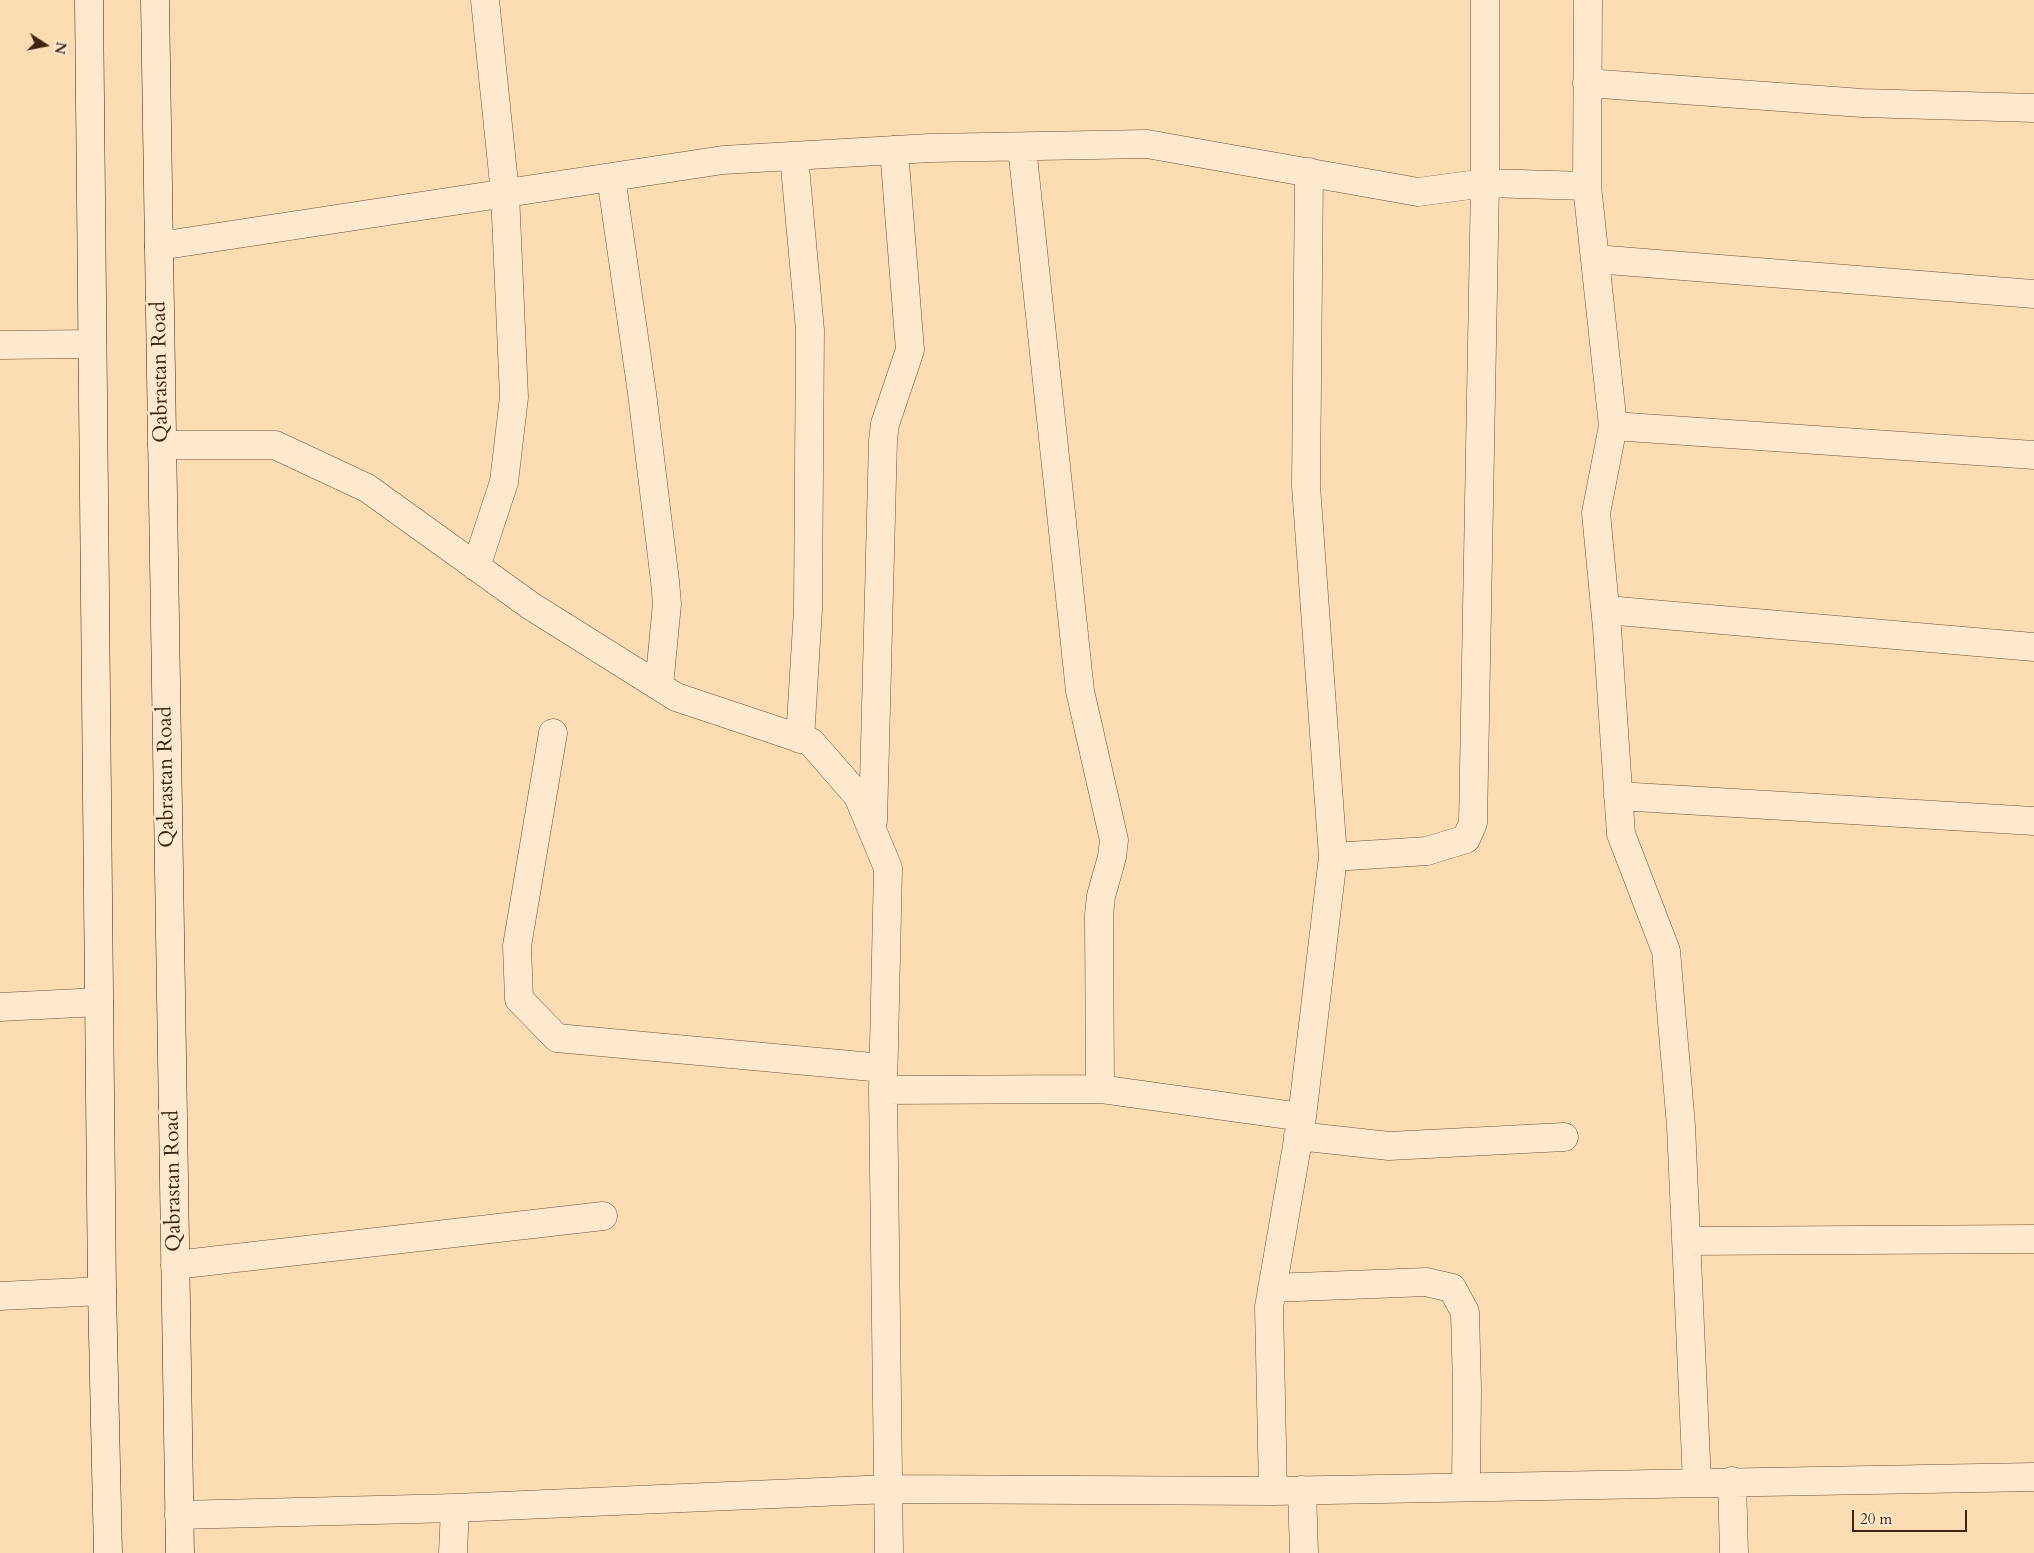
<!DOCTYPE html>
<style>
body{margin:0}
#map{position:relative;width:2034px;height:1553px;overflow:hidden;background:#fcddb3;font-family:Cardo,serif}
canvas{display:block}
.north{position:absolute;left:20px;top:20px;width:50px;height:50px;-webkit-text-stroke:4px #fde9ce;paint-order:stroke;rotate:101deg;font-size:14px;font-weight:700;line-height:20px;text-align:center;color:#402412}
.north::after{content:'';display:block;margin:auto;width:18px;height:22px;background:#402412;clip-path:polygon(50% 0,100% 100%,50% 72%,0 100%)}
.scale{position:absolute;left:1852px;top:1510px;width:115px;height:22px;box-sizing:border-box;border:2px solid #402412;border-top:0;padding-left:6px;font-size:15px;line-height:18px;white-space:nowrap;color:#402412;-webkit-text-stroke:4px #fde9ce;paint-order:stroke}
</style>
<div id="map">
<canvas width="2034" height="1553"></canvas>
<div class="north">N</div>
<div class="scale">20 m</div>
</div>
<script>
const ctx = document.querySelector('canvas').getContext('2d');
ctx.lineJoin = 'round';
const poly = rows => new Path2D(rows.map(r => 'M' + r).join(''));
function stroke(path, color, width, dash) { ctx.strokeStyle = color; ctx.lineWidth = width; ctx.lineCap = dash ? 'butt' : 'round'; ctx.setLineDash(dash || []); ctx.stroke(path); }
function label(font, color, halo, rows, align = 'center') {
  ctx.font = font + ' Cardo,serif'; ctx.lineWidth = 5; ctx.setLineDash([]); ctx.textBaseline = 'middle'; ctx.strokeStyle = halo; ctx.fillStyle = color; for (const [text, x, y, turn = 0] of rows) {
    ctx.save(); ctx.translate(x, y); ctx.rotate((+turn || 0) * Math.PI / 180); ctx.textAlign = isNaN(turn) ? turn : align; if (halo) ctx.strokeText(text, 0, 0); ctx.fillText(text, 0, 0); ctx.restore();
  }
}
const minor = poly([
 [1588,0,1587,186,1613,426,1596,513,1607,628,1621,834,1666,951,1681,1126,1697,1482],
 [1587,83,1862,103,2034,108],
 [1022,147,1080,691,1114,840,1112,857,1101,896,1099,915,1100,1089],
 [794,156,810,330,808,609,800,739],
 [611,177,642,393,665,581,667,604,659,686],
 [159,246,723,160,930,148,1147,144,1418,192,1485,183,1587,186],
 [1595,259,2034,294],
 [0,345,92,344],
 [1613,426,2034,455],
 [162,445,275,445,367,488,531,606,676,697,811,742,858,796,888,868,883,1090,889,1553],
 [476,567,504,482,514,397,505,193,485,0],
 [1606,610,2034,647],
 [553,733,517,946,519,999,557,1038,883,1068],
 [1618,796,2034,821],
 [873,821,883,440,885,424,910,350,894,150],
 [1333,857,1427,851,1466,839,1473,823,1485,183,1485,0],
 [0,1007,99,1002],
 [883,1090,1100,1089,1302,1117],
 [1298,1136,1389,1146,1564,1137],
 [1686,1241,2034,1239],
 [175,1265,603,1216],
 [1272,1288,1426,1282,1452,1288,1465,1312,1467,1389,1466,1487],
 [0,1296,102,1291],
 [1732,1481,1734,1553],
 [1302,1490,1304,1553],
 [1273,1491,1269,1307,1302,1117,1333,857,1306,486,1309,172],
 [179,1515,455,1508,889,1489,1273,1491,2034,1477],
 [453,1553,455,1508]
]);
const secondary = poly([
 [89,0,102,1291,108,1553],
 [155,0,180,1553]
]);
stroke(minor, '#6f523a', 29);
stroke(secondary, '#402412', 29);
stroke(minor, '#fde9ce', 28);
stroke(secondary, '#fde9ce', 28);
label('21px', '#402412', '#fde9ce', [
 ["Qabrastan Road",161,372,-91],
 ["Qabrastan Road",167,777,-91],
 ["Qabrastan Road",174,1181,-91]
]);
</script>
